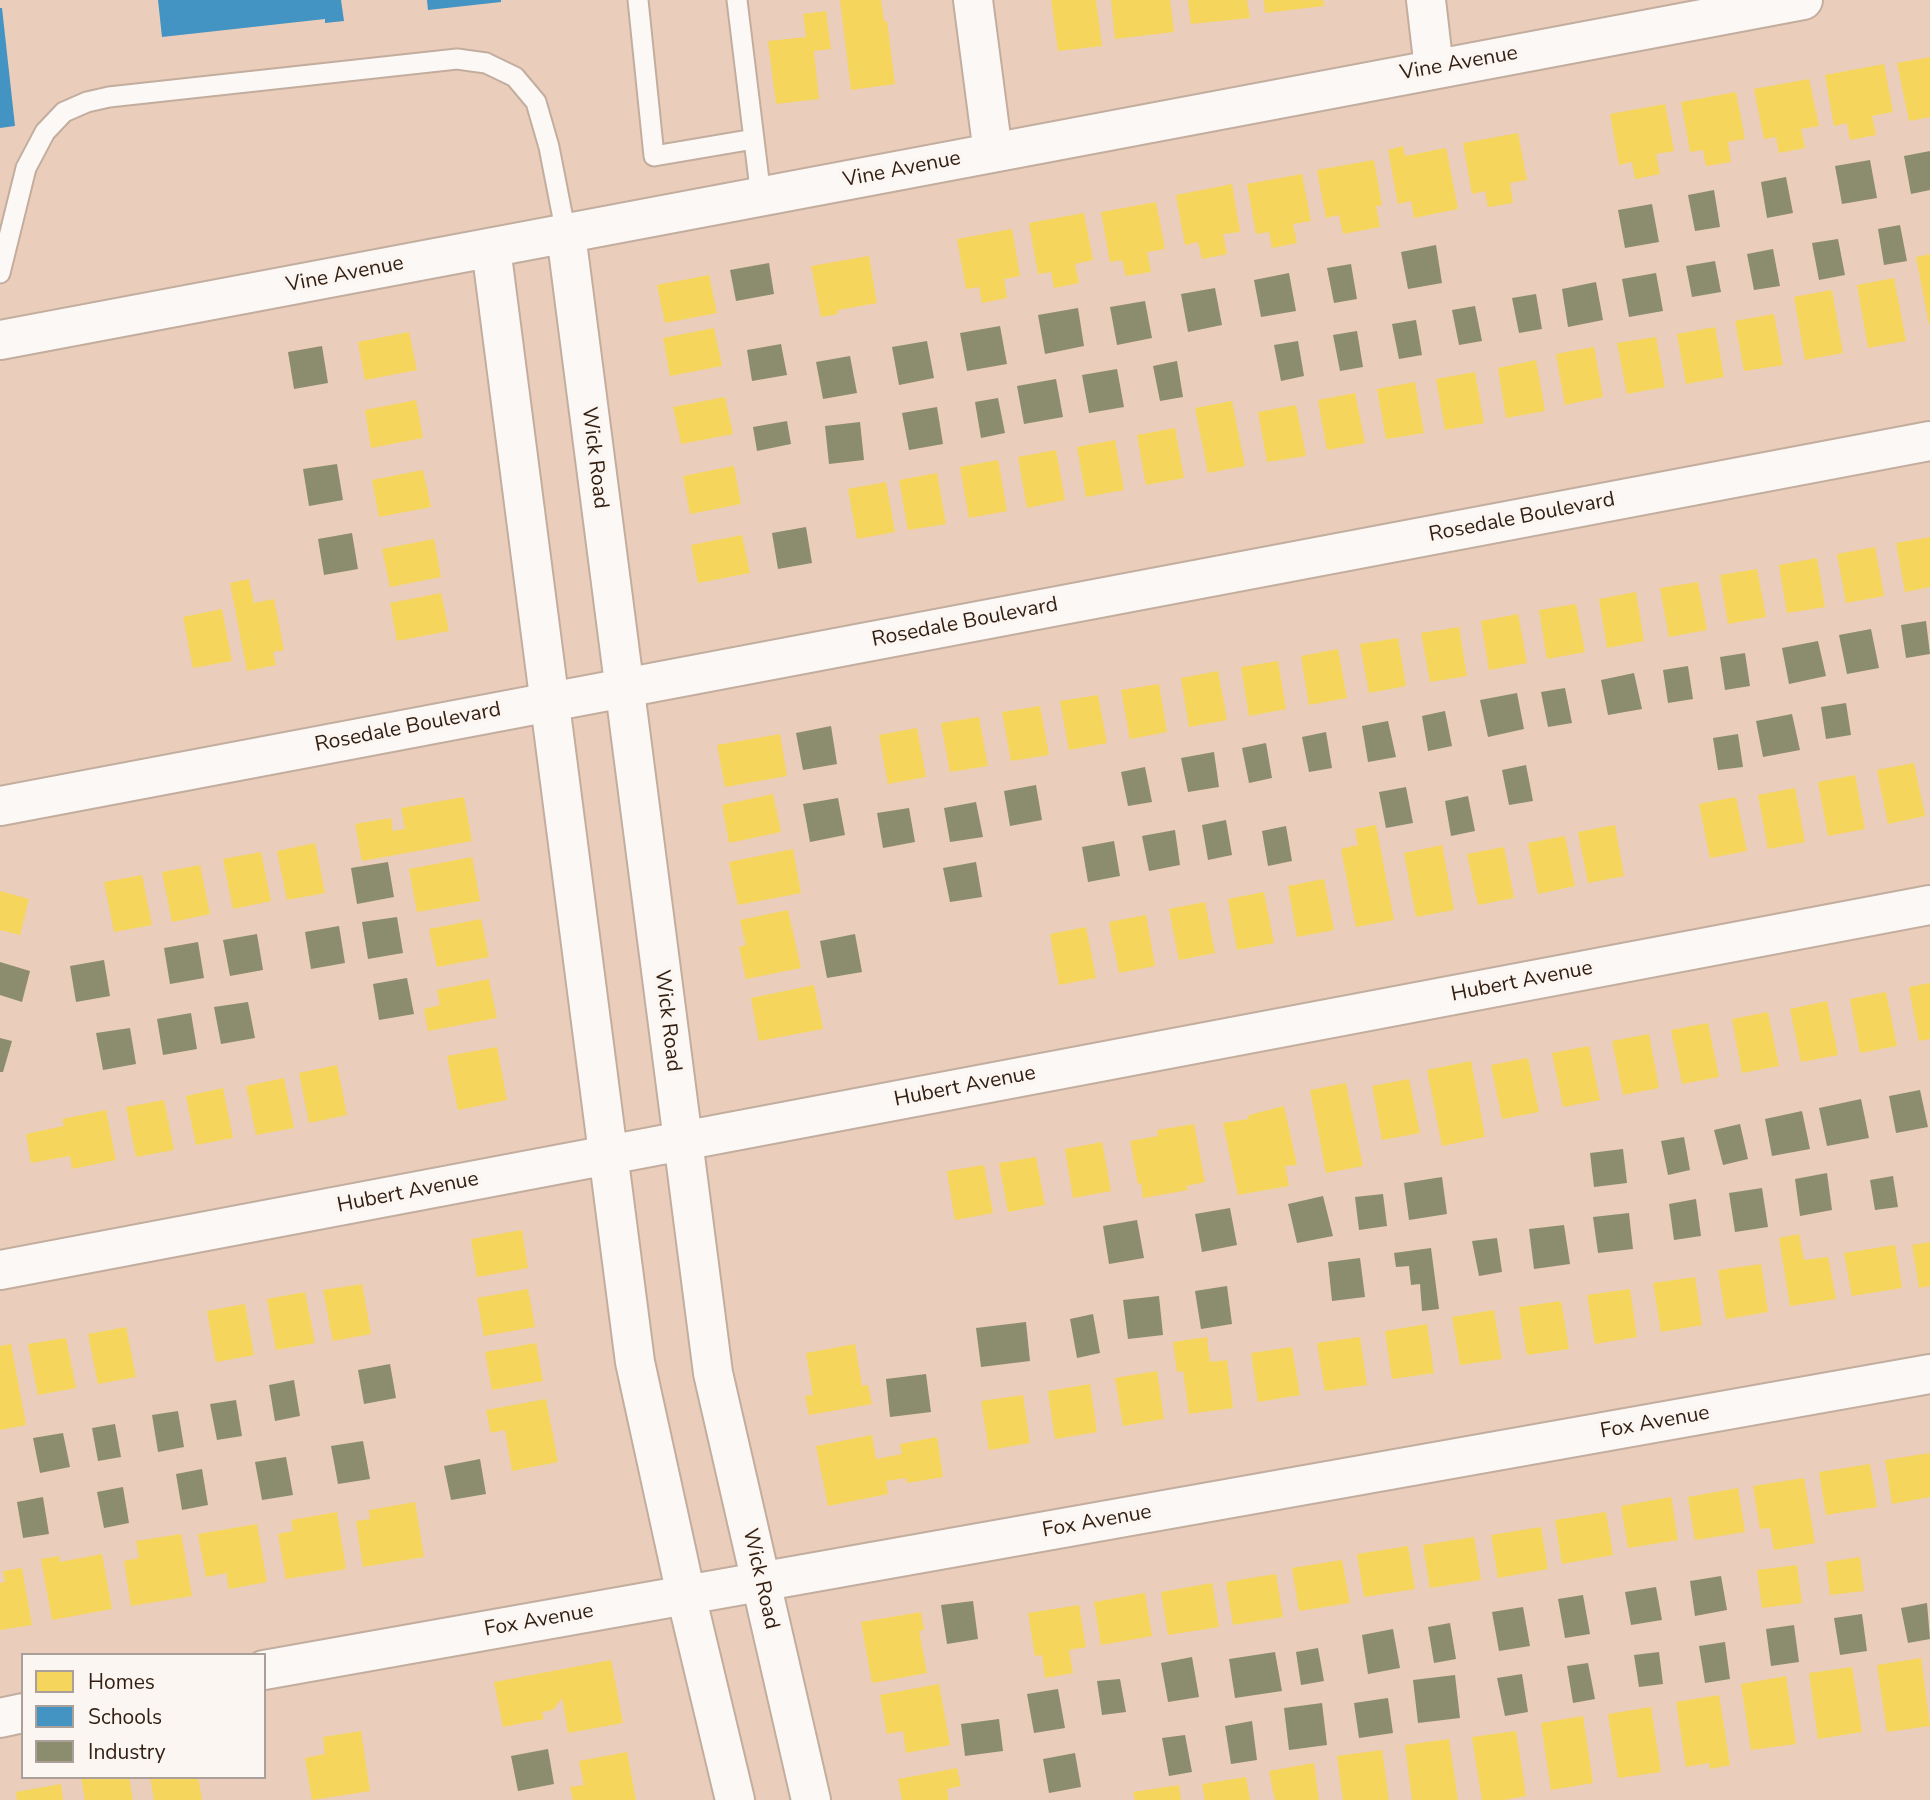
<!DOCTYPE html>
<style>
body{margin:0}
#map{position:relative;width:1930px;height:1800px;overflow:hidden;background:#eacebb;font-family:"Nunito Sans",sans-serif}
canvas{display:block}
.legend{position:absolute;left:21px;top:1653px;width:245px;height:126px;box-sizing:border-box;background:#fcf6f3;border:2px solid #aba099;margin:0;padding:9px 12px;list-style:none;font-size:21px;color:#321f11}
.legend li{display:flex;align-items:center;gap:14px;height:35px}
.legend b{width:35px;border:2px solid #aba099}
</style>
<div id="map">
<canvas width="1930" height="1800"></canvas>
<ul class="legend">
<li><b style="height:19px;background:#f6d55c"></b>Homes</li>
<li><b style="height:19px;background:#4393c3"></b>Schools</li>
<li><b style="height:19px;background:#8c8c6e"></b>Industry</li>
</ul>
</div>
<script>
const ctx = document.querySelector('canvas').getContext('2d');
ctx.lineJoin = 'round';
function fill(path, color) { ctx.fillStyle = color; ctx.fill(path, 'evenodd'); }
const poly = rows => new Path2D(rows.map(r => 'M' + r).join(''));
function stroke(path, color, width, dash) { ctx.strokeStyle = color; ctx.lineWidth = width; ctx.lineCap = dash ? 'butt' : 'round'; ctx.setLineDash(dash || []); ctx.stroke(path); }
function label(font, color, halo, rows, align = 'center') {
  ctx.font = font + ' "Nunito Sans",sans-serif'; ctx.lineWidth = 7; ctx.setLineDash([]); ctx.textBaseline = 'middle'; ctx.strokeStyle = halo; ctx.fillStyle = color; for (const [text, x, y, turn = 0] of rows) {
    ctx.save(); ctx.translate(x, y); ctx.rotate((+turn || 0) * Math.PI / 180); ctx.textAlign = isNaN(turn) ? turn : align; if (halo) ctx.strokeText(text, 0, 0); ctx.fillText(text, 0, 0); ctx.restore();
  }
}
fill(poly([
 [840,0,881,0,884,21,887,21,895,84,851,90],
 [1051,0,1096,0,1102,46,1058,51],
 [1111,0,1170,0,1174,32,1115,39],
 [1188,0,1247,0,1250,18,1191,24],
 [1264,0,1323,0,1324,6,1265,13],
 [826,11,831,49,814,51,819,99,776,104,768,41,806,37,803,14],
 [1930,57,1930,117,1909,121,1897,63],
 [1884,64,1893,112,1872,116,1876,135,1850,140,1847,123,1834,126,1825,75],
 [1809,79,1819,126,1801,129,1805,148,1779,153,1776,137,1764,139,1754,89],
 [1736,92,1745,139,1728,142,1731,162,1706,166,1703,150,1690,152,1681,102],
 [1665,104,1674,151,1656,154,1660,174,1635,179,1632,162,1619,165,1610,114],
 [1518,133,1527,180,1510,183,1513,203,1488,207,1485,191,1472,194,1463,143],
 [1403,146,1405,156,1446,148,1458,209,1414,218,1411,201,1398,204,1388,150],
 [1374,160,1382,205,1376,206,1380,227,1343,234,1339,215,1326,218,1317,170],
 [1302,174,1311,221,1293,224,1297,243,1272,248,1269,232,1256,234,1247,184],
 [1232,184,1240,232,1223,234,1227,254,1202,259,1198,242,1185,245,1176,195],
 [1156,202,1165,249,1147,252,1151,272,1126,276,1122,260,1110,262,1101,212],
 [1084,213,1093,260,1075,264,1079,283,1054,288,1051,272,1038,274,1029,223],
 [1012,229,1020,276,1004,279,1007,298,982,303,979,287,966,289,957,239],
 [1930,254,1930,324,1929,324,1916,257],
 [869,256,877,303,838,310,838,314,821,317,811,266],
 [709,275,717,313,665,323,657,285],
 [1894,278,1906,341,1868,348,1857,285],
 [1832,290,1843,353,1805,360,1794,297],
 [1774,314,1783,365,1744,371,1735,321],
 [1715,327,1724,377,1686,384,1677,334],
 [714,328,722,366,670,376,663,338],
 [409,332,417,370,365,380,358,342],
 [1656,337,1665,387,1627,394,1617,343],
 [1594,347,1603,397,1565,405,1556,354],
 [1536,360,1545,411,1506,418,1498,368],
 [1475,372,1484,423,1445,430,1436,379],
 [1415,382,1424,433,1386,439,1377,389],
 [1355,393,1365,443,1327,450,1318,400],
 [725,397,733,434,681,444,673,407],
 [416,400,423,438,371,448,365,410],
 [1232,401,1245,466,1208,473,1195,408],
 [1296,405,1306,456,1267,462,1258,412],
 [1175,428,1184,478,1146,485,1137,435],
 [1115,440,1124,490,1086,497,1077,447],
 [1056,450,1065,500,1027,508,1018,457],
 [998,460,1007,511,969,518,960,467],
 [734,466,741,504,690,514,683,476],
 [423,470,431,507,379,517,372,480],
 [937,473,946,524,908,530,899,480],
 [886,482,895,532,857,539,848,489],
 [742,535,750,573,698,583,691,545],
 [1930,537,1930,587,1905,592,1896,543],
 [434,539,441,577,390,587,382,549],
 [1875,547,1884,596,1846,603,1837,554],
 [1817,558,1825,607,1787,613,1779,565],
 [1757,569,1766,617,1728,624,1720,575],
 [249,579,254,603,274,599,284,650,273,652,276,665,247,671,230,583],
 [1698,582,1707,630,1669,637,1660,588],
 [1636,592,1644,641,1607,648,1599,599],
 [441,593,449,631,397,641,390,603],
 [1576,604,1585,652,1547,659,1539,610],
 [222,609,232,661,193,668,183,617],
 [1518,614,1527,663,1489,670,1481,621],
 [1459,627,1467,676,1430,682,1421,633],
 [1398,638,1406,686,1369,693,1360,644],
 [1338,649,1347,698,1309,705,1301,656],
 [1278,661,1286,709,1249,716,1241,667],
 [1218,671,1227,720,1189,727,1181,678],
 [1159,684,1167,732,1130,739,1121,690],
 [1098,695,1107,743,1069,750,1060,701],
 [1040,706,1049,755,1011,761,1002,712],
 [979,717,988,766,950,772,941,723],
 [917,728,926,777,888,784,879,735],
 [780,734,787,776,725,787,717,745],
 [1914,763,1925,816,1888,824,1877,770],
 [1855,775,1865,829,1828,836,1818,782],
 [1795,788,1805,842,1768,849,1758,795],
 [773,794,781,832,729,843,722,805],
 [464,797,472,841,362,861,355,824,391,818,393,831,405,829,401,808],
 [1736,797,1747,851,1710,858,1699,804],
 [1376,825,1394,920,1356,927,1341,849,1358,845,1355,829],
 [1615,825,1624,876,1588,883,1578,832],
 [1565,836,1575,886,1538,894,1528,843],
 [315,843,325,893,287,900,277,851],
 [1442,845,1454,910,1416,917,1404,853],
 [1504,847,1514,898,1478,905,1467,854],
 [793,849,801,893,738,905,729,862],
 [261,852,271,901,233,909,223,859],
 [472,857,480,901,417,912,409,869],
 [200,865,210,914,172,922,162,872],
 [142,875,152,925,114,932,104,882],
 [1324,879,1334,930,1297,937,1288,886],
 [0,891,29,899,20,935,0,930],
 [1264,892,1274,943,1237,950,1228,899],
 [1205,902,1215,953,1179,960,1169,909],
 [788,910,801,968,746,979,739,947,746,945,740,920],
 [1146,915,1155,966,1119,973,1109,922],
 [481,919,489,957,437,967,429,929],
 [1086,927,1096,978,1059,985,1050,934],
 [489,979,497,1018,428,1031,424,1009,440,1005,437,990],
 [1930,983,1930,1039,1919,1041,1909,987],
 [814,985,823,1029,759,1041,751,998],
 [1886,992,1897,1046,1860,1053,1850,999],
 [1827,1001,1838,1055,1801,1062,1790,1009],
 [1768,1012,1779,1066,1742,1073,1732,1019],
 [1708,1023,1719,1077,1682,1084,1671,1030],
 [1649,1034,1659,1088,1623,1095,1612,1041],
 [1589,1046,1600,1100,1563,1107,1552,1053],
 [497,1047,507,1100,458,1110,447,1056],
 [1528,1058,1539,1112,1502,1119,1491,1065],
 [1471,1061,1485,1137,1442,1146,1427,1070],
 [337,1065,347,1115,309,1123,299,1073],
 [284,1078,294,1128,256,1135,246,1086],
 [1409,1079,1420,1133,1382,1140,1372,1086],
 [1346,1083,1363,1166,1326,1173,1310,1090],
 [223,1088,233,1138,196,1145,186,1096],
 [164,1100,174,1150,136,1157,126,1107],
 [1284,1106,1297,1165,1285,1166,1289,1186,1238,1195,1223,1123,1248,1119,1249,1115],
 [106,1110,116,1160,72,1169,70,1156,31,1163,26,1134,64,1126,62,1119],
 [1194,1124,1205,1182,1186,1186,1188,1190,1143,1198,1141,1183,1138,1184,1130,1141,1158,1136,1157,1130],
 [1102,1142,1111,1191,1073,1198,1065,1149],
 [1036,1157,1045,1205,1008,1212,999,1163],
 [984,1165,993,1213,955,1220,947,1171],
 [522,1230,528,1268,477,1277,471,1239],
 [1799,1234,1804,1260,1828,1257,1836,1299,1790,1306,1779,1238],
 [1930,1242,1930,1286,1919,1288,1912,1245],
 [1895,1245,1902,1288,1852,1296,1844,1253],
 [1761,1264,1768,1312,1726,1319,1718,1270],
 [1695,1277,1702,1325,1661,1332,1653,1283],
 [362,1284,371,1334,333,1341,323,1290],
 [528,1289,535,1327,484,1336,477,1298],
 [1630,1289,1637,1337,1595,1344,1587,1295],
 [305,1292,315,1343,276,1350,267,1299],
 [1561,1301,1569,1349,1527,1355,1519,1307],
 [245,1304,254,1355,216,1362,207,1311],
 [1494,1310,1502,1359,1460,1365,1452,1317],
 [1427,1324,1434,1373,1392,1379,1385,1331],
 [126,1327,136,1377,98,1384,88,1334],
 [1207,1337,1210,1362,1227,1360,1233,1408,1189,1414,1183,1371,1177,1372,1173,1342],
 [1360,1337,1367,1385,1325,1391,1317,1343],
 [66,1338,76,1388,38,1395,28,1344],
 [536,1343,543,1381,492,1390,485,1352],
 [11,1344,26,1425,0,1430,0,1346],
 [855,1344,862,1386,868,1385,872,1404,809,1415,805,1396,813,1395,806,1353],
 [1292,1347,1300,1395,1258,1402,1251,1353],
 [1157,1371,1164,1419,1123,1426,1115,1378],
 [1090,1384,1097,1432,1055,1439,1048,1391],
 [1023,1395,1030,1443,989,1450,981,1401],
 [546,1399,558,1462,512,1471,505,1430,491,1433,486,1410],
 [872,1435,876,1459,902,1454,900,1444,937,1437,943,1477,907,1483,906,1478,886,1481,888,1494,828,1506,816,1446],
 [1930,1453,1930,1497,1892,1504,1885,1460],
 [1870,1464,1877,1507,1826,1515,1819,1472],
 [1804,1478,1815,1543,1774,1550,1770,1528,1760,1529,1753,1486],
 [1738,1488,1745,1532,1695,1540,1688,1497],
 [1671,1497,1678,1540,1628,1548,1621,1506],
 [415,1502,424,1557,363,1567,356,1521,370,1519,369,1510],
 [337,1512,346,1569,286,1579,278,1534,293,1531,291,1520],
 [1606,1512,1613,1555,1562,1564,1555,1520],
 [257,1524,267,1582,229,1589,226,1573,206,1577,198,1534],
 [1541,1527,1548,1569,1498,1578,1491,1535],
 [181,1534,192,1596,131,1606,124,1561,139,1558,136,1541],
 [1474,1537,1481,1580,1430,1588,1423,1545],
 [1408,1546,1415,1589,1364,1597,1357,1554],
 [102,1554,112,1609,52,1620,41,1559,59,1556,60,1562],
 [1860,1557,1864,1591,1830,1595,1826,1562],
 [1342,1560,1350,1603,1299,1611,1292,1568],
 [1797,1565,1802,1603,1762,1608,1757,1570],
 [22,1568,32,1625,0,1630,0,1583,5,1582,3,1571],
 [1276,1574,1283,1617,1233,1625,1226,1582],
 [1212,1583,1219,1627,1168,1635,1161,1592],
 [1145,1593,1152,1636,1101,1645,1094,1602],
 [1079,1605,1086,1647,1069,1650,1073,1673,1045,1678,1042,1655,1035,1656,1028,1613],
 [921,1612,924,1630,919,1631,927,1673,872,1683,861,1622],
 [1921,1658,1930,1726,1887,1732,1877,1665],
 [611,1660,623,1723,568,1733,562,1698,553,1710,542,1712,544,1719,503,1727,494,1682],
 [1852,1667,1862,1732,1818,1739,1809,1673],
 [1786,1676,1796,1744,1751,1750,1741,1684],
 [939,1684,950,1745,906,1753,903,1731,887,1734,880,1695],
 [1719,1695,1730,1765,1710,1769,1709,1763,1686,1767,1676,1702],
 [1651,1707,1661,1772,1618,1778,1608,1714],
 [1583,1716,1593,1783,1551,1790,1541,1723],
 [361,1731,370,1791,312,1800,305,1758,325,1754,323,1737],
 [1516,1731,1526,1796,1504,1800,1482,1800,1472,1737],
 [1449,1739,1458,1800,1412,1800,1405,1745],
 [1382,1750,1389,1800,1343,1800,1337,1756],
 [627,1752,636,1800,573,1800,570,1787,584,1785,579,1761],
 [1314,1763,1319,1800,1275,1800,1269,1771],
 [957,1768,961,1786,947,1789,949,1800,902,1800,898,1779],
 [81,1777,129,1777,133,1800,85,1800],
 [150,1777,198,1777,202,1800,154,1800],
 [1246,1777,1250,1800,1205,1800,1202,1784],
 [61,1784,63,1800,17,1800,16,1792],
 [1179,1785,1181,1800,1135,1800,1133,1792]
]), '#f6d55c');
fill(poly([
 [158,0,341,0,344,21,325,23,325,19,162,37],
 [427,0,501,0,501,2,428,10],
 [0,8,2,8,15,126,0,128]
]), '#4393c3');
fill(poly([
 [1930,151,1930,190,1911,194,1904,156],
 [1870,160,1877,198,1842,204,1835,166],
 [1786,177,1793,213,1767,218,1761,182],
 [1714,190,1720,227,1695,231,1688,195],
 [1652,204,1659,242,1625,248,1618,210],
 [1900,225,1907,261,1884,265,1878,229],
 [1838,239,1845,275,1819,280,1812,243],
 [1436,245,1442,283,1408,289,1401,252],
 [1773,249,1780,286,1754,290,1747,254],
 [1715,261,1721,292,1692,297,1686,266],
 [769,263,774,294,736,301,730,270],
 [1351,264,1357,299,1334,303,1327,268],
 [1289,273,1296,311,1261,317,1254,280],
 [1656,273,1663,311,1629,317,1622,279],
 [1596,282,1603,320,1568,327,1562,289],
 [1215,288,1222,325,1188,332,1181,294],
 [1536,294,1542,329,1519,333,1512,298],
 [1145,301,1152,338,1117,345,1110,307],
 [1475,306,1482,341,1459,345,1452,310],
 [1078,308,1084,346,1045,354,1038,315],
 [1416,320,1422,355,1399,359,1392,324],
 [1000,326,1007,364,967,371,960,333],
 [1357,331,1363,367,1340,371,1333,335],
 [927,341,934,378,899,385,892,347],
 [1298,341,1304,376,1281,381,1274,345],
 [781,344,787,375,752,381,747,350],
 [322,346,328,383,294,389,288,352],
 [850,356,857,393,823,399,816,362],
 [1177,361,1183,397,1160,401,1153,366],
 [1117,369,1124,407,1089,413,1082,375],
 [1056,379,1063,417,1024,424,1017,386],
 [998,398,1005,433,981,438,975,402],
 [937,407,943,444,909,450,902,413],
 [787,421,791,444,757,451,753,427],
 [860,422,864,460,829,464,825,426],
 [337,464,343,500,309,506,303,469],
 [806,527,812,563,778,569,772,533],
 [352,533,358,569,324,575,318,539],
 [1926,621,1930,654,1906,658,1901,625],
 [1871,629,1879,668,1847,674,1839,635],
 [1818,641,1826,676,1789,684,1782,648],
 [1745,653,1750,686,1725,690,1720,657],
 [1688,666,1693,699,1668,703,1663,670],
 [1634,673,1642,709,1608,715,1601,680],
 [1565,688,1572,723,1548,727,1541,692],
 [1517,693,1524,729,1488,737,1480,700],
 [1846,703,1851,735,1826,739,1821,707],
 [1445,711,1452,746,1428,751,1422,716],
 [1792,714,1800,750,1763,757,1756,721],
 [1388,721,1396,757,1368,762,1362,726],
 [831,726,837,764,803,770,796,733],
 [1326,732,1332,768,1309,772,1302,737],
 [1738,734,1743,767,1718,770,1713,738],
 [1266,743,1272,778,1249,783,1242,748],
 [1214,752,1219,787,1188,792,1181,758],
 [1526,765,1533,801,1509,805,1502,770],
 [1145,767,1152,802,1128,806,1121,772],
 [1036,785,1042,820,1010,826,1004,791],
 [1406,787,1413,823,1386,828,1379,792],
 [1468,796,1475,831,1451,836,1445,801],
 [838,798,845,835,810,842,803,804],
 [976,802,983,837,950,842,944,808],
 [909,808,915,842,883,848,877,813],
 [1226,820,1232,855,1208,860,1202,825],
 [1286,826,1292,861,1268,866,1262,831],
 [1175,830,1180,865,1149,871,1142,836],
 [1114,841,1120,876,1088,882,1082,847],
 [388,862,394,897,357,904,351,868],
 [976,862,982,897,950,902,943,868],
 [397,917,403,953,368,959,362,922],
 [339,926,345,963,311,969,305,932],
 [257,934,263,970,230,976,223,940],
 [855,934,862,972,827,978,820,941],
 [198,942,204,978,170,984,164,948],
 [104,960,110,996,76,1002,70,966],
 [0,962,30,971,22,1002,0,995],
 [407,978,414,1014,379,1020,373,984],
 [248,1002,255,1038,221,1044,214,1007],
 [191,1013,197,1049,163,1055,157,1019],
 [130,1028,136,1064,103,1070,96,1033],
 [0,1038,12,1041,3,1072,0,1072],
 [1920,1090,1928,1127,1896,1133,1889,1096],
 [1861,1099,1869,1138,1827,1146,1819,1108],
 [1802,1111,1810,1149,1772,1156,1765,1119],
 [1740,1124,1748,1159,1723,1165,1714,1130],
 [1684,1137,1690,1170,1668,1175,1661,1141],
 [1623,1149,1627,1183,1594,1187,1590,1153],
 [1827,1173,1832,1210,1800,1216,1795,1179],
 [1893,1176,1898,1207,1875,1210,1870,1180],
 [1442,1177,1447,1214,1409,1220,1404,1183],
 [1762,1188,1768,1227,1735,1232,1729,1193],
 [1383,1194,1387,1226,1359,1230,1355,1197],
 [1323,1196,1333,1236,1297,1243,1288,1204],
 [1696,1199,1701,1236,1674,1240,1669,1204],
 [1230,1208,1237,1245,1202,1252,1195,1214],
 [1629,1213,1633,1249,1598,1253,1593,1217],
 [1137,1220,1144,1258,1109,1264,1103,1226],
 [1564,1225,1570,1264,1534,1269,1529,1229],
 [1497,1238,1502,1272,1479,1276,1472,1241],
 [1431,1248,1439,1309,1422,1311,1420,1284,1411,1285,1409,1266,1396,1267,1394,1253],
 [1360,1258,1365,1297,1332,1301,1328,1262],
 [1227,1286,1232,1324,1201,1329,1195,1291],
 [1159,1296,1163,1335,1128,1339,1123,1300],
 [1093,1314,1100,1353,1077,1358,1070,1319],
 [1026,1322,1030,1361,981,1367,976,1328],
 [390,1364,396,1398,364,1404,358,1370],
 [926,1374,931,1412,890,1417,886,1379],
 [294,1380,300,1416,275,1421,269,1385],
 [236,1400,242,1436,217,1440,210,1404],
 [178,1411,184,1447,158,1452,152,1415],
 [115,1424,121,1457,98,1461,92,1428],
 [63,1433,70,1467,40,1473,33,1438],
 [363,1441,370,1479,338,1484,331,1446],
 [286,1457,293,1495,262,1500,255,1462],
 [480,1459,486,1494,451,1500,444,1466],
 [202,1469,208,1505,182,1510,176,1474],
 [123,1487,129,1523,104,1528,97,1492],
 [43,1497,49,1534,23,1538,17,1502],
 [1721,1576,1727,1610,1695,1616,1690,1581],
 [1656,1587,1662,1620,1631,1625,1625,1592],
 [1583,1595,1590,1634,1565,1638,1558,1599],
 [973,1601,978,1639,947,1644,941,1605],
 [1927,1603,1930,1639,1908,1643,1901,1608],
 [1523,1607,1530,1646,1499,1651,1492,1612],
 [1862,1614,1867,1651,1840,1655,1834,1618],
 [1450,1623,1456,1659,1434,1663,1428,1627],
 [1794,1625,1799,1662,1771,1666,1766,1629],
 [1393,1629,1400,1668,1368,1674,1362,1635],
 [1725,1642,1730,1679,1705,1683,1699,1646],
 [1318,1648,1324,1681,1301,1685,1296,1652],
 [1275,1652,1282,1691,1235,1698,1229,1659],
 [1659,1652,1663,1684,1639,1687,1634,1655],
 [1192,1657,1199,1697,1168,1702,1161,1663],
 [1588,1663,1595,1699,1573,1703,1567,1666],
 [1522,1674,1528,1712,1505,1716,1497,1678],
 [1455,1675,1460,1718,1418,1723,1413,1680],
 [1120,1679,1126,1712,1102,1715,1097,1681],
 [1058,1689,1065,1728,1034,1733,1027,1694],
 [1388,1698,1393,1733,1359,1738,1354,1703],
 [1322,1703,1327,1745,1289,1750,1284,1708],
 [999,1719,1003,1751,965,1756,961,1724],
 [1252,1721,1257,1760,1231,1764,1225,1726],
 [1185,1735,1192,1772,1169,1776,1162,1738],
 [548,1749,554,1784,518,1791,511,1756],
 [1075,1753,1081,1787,1049,1793,1043,1759]
]), '#8c8c6e');
const lane = poly([
 [638,0,654,156,754,139],
 [737,0,761,197],
 [0,273,26,168,45,132,64,112,87,102,109,97,457,59,486,63,515,77,536,102,549,147,566,234]
]);
const street = poly([
 [973,0,993,153],
 [1426,0,1434,69],
 [566,234,713,1373,811,1800],
 [491,248,635,1362,686,1595,735,1800],
 [0,340,1803,0],
 [0,806,1930,441],
 [0,1270,1930,905],
 [264,1670,1930,1374],
 [0,1718,23,1713]
]);
stroke(lane, '#c2ad9e', 23);
stroke(street, '#c2ad9e', 42);
stroke(lane, '#fcf8f5', 19);
stroke(street, '#fcf8f5', 38);
label('21px', '#321f11', '#fcf6f3', [
 ["Vine Avenue",1459,64,-10],
 ["Vine Avenue",902,170,-11],
 ["Vine Avenue",345,275,-11],
 ["Wick Road",594,458,83],
 ["Rosedale Boulevard",1522,518,-11],
 ["Rosedale Boulevard",965,623,-11],
 ["Rosedale Boulevard",408,728,-11],
 ["Hubert Avenue",1522,982,-11],
 ["Wick Road",667,1021,83],
 ["Hubert Avenue",965,1087,-11],
 ["Hubert Avenue",408,1193,-11],
 ["Fox Avenue",1655,1423,-10],
 ["Fox Avenue",1097,1522,-10],
 ["Wick Road",760,1579,77],
 ["Fox Avenue",539,1621,-10]
]);
</script>
